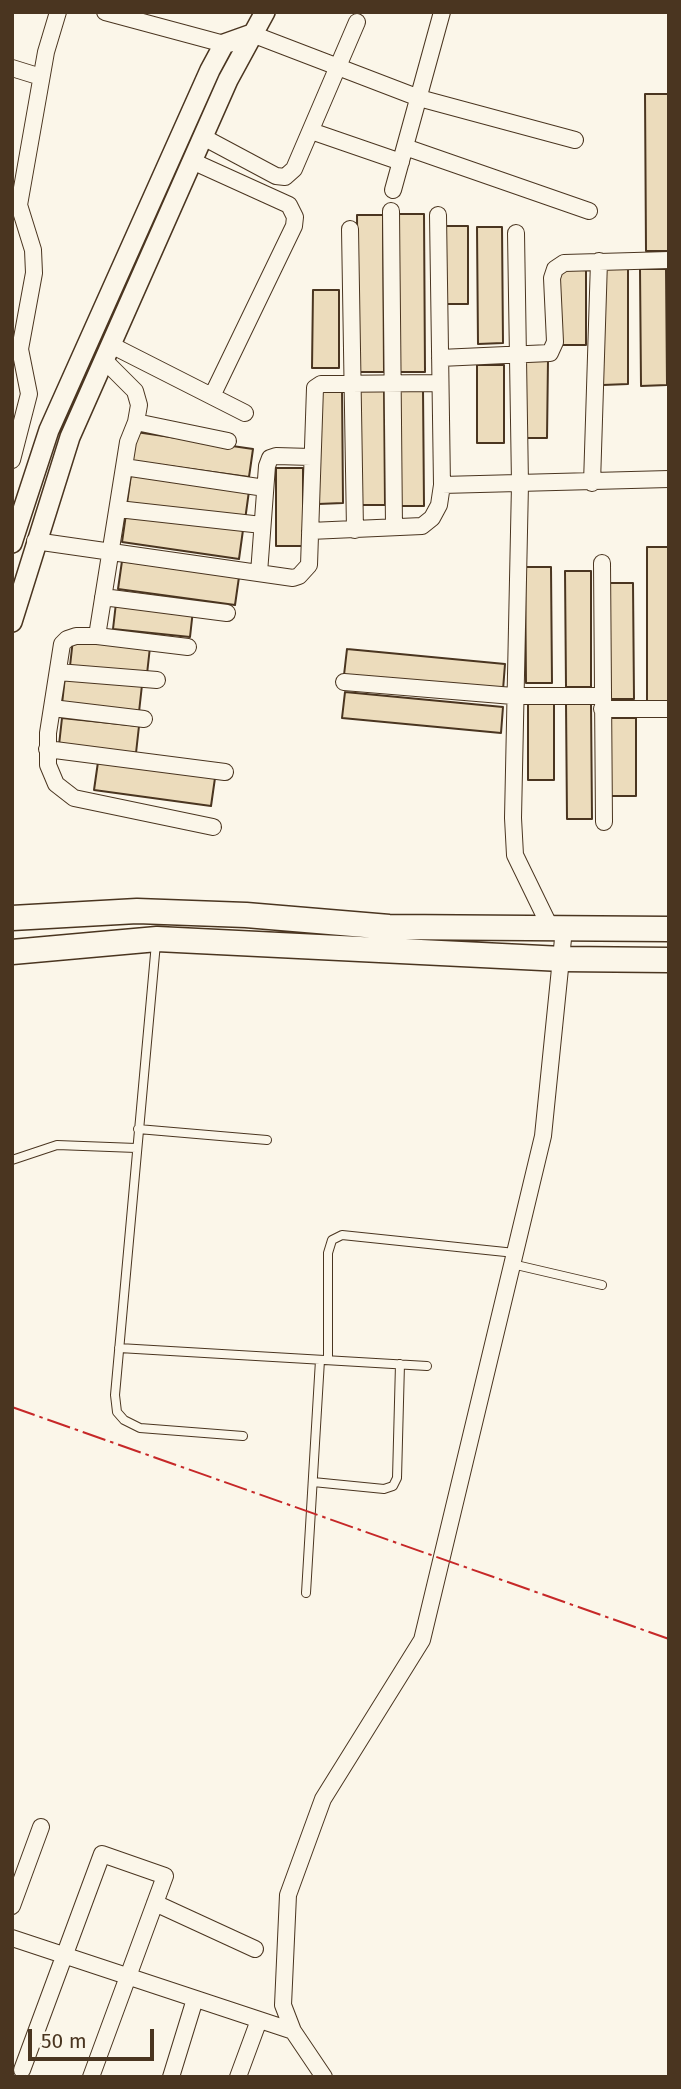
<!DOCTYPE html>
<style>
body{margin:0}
#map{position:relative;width:681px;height:2089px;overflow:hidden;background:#fbf6e9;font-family:"Fira Sans",sans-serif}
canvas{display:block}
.frame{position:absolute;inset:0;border:14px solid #4a3520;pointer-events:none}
.scale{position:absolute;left:28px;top:2029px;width:126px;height:32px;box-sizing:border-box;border:4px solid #4a3520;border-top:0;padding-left:9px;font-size:21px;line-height:24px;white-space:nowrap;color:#4a3520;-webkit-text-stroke:5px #fbf6e9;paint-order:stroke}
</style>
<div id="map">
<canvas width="681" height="2089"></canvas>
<div class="frame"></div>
<div class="scale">50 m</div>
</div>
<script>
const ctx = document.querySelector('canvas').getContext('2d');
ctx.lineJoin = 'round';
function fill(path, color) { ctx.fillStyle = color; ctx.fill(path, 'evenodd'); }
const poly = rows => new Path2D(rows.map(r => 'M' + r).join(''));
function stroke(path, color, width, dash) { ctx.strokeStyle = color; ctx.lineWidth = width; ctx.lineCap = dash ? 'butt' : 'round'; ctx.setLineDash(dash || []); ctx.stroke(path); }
const building = poly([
 [645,94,669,94,669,251,646,251,645,94],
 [398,214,424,214,425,372,399,372,398,214],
 [357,215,383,215,384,372,358,372,357,215],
 [441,226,468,226,468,304,441,304,441,226],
 [477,227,502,227,503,343,478,344,477,227],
 [559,267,586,267,586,345,558,345,559,267],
 [602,268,628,268,628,384,603,385,602,268],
 [640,269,666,269,667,385,641,386,640,269],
 [313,290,339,290,339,368,312,368,313,290],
 [521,360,548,360,547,438,521,438,521,360],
 [477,365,504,365,504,443,477,443,477,365],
 [317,387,342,387,343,503,318,504,317,387],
 [359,388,384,388,385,505,360,505,359,388],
 [423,389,424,506,399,506,398,390,423,389],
 [136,432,253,449,249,477,132,461,136,432],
 [276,468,303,468,303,546,276,546,276,468],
 [131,475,249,491,245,520,127,503,131,475],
 [126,514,243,530,239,559,122,542,126,514],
 [647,547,669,547,669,703,647,703,647,547],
 [122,561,239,577,235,605,118,589,122,561],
 [525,567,551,567,552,683,526,683,525,567],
 [565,571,591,571,591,687,566,687,565,571],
 [608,583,633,583,634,699,609,699,608,583],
 [116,603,193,610,190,637,113,629,116,603],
 [73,639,150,647,147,674,70,666,73,639],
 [347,649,505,664,503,690,344,675,347,649],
 [65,677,142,685,139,712,62,704,65,677],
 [345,692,503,707,501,733,342,718,345,692],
 [528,702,554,702,554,780,528,780,528,702],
 [566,703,591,703,592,819,567,819,566,703],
 [62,718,139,726,136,753,59,745,62,718],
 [609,718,636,718,636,796,609,796,609,718],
 [98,762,215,778,211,806,94,790,98,762]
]);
fill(building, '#ecdcbc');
stroke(building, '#4a3520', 2);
const service = poly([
 [156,943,115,1395,117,1412,124,1420,140,1428,243,1436],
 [138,1129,267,1140],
 [12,1160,57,1145,136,1148],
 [512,1264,602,1285],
 [119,1348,427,1366],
 [328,1360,328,1253,332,1240,342,1235,515,1253],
 [313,1482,384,1489,393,1486,397,1478,400,1364],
 [306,1593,320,1360]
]);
const minor = poly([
 [105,12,224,44],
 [252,34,419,98,575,140],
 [12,68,41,77],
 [311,131,401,162],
 [203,137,276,176,285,177,294,169,357,22],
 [405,147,589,211],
 [192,161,289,205,295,217,294,226,212,396],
 [393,190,442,12],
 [12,203,19,205,46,52,58,12],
 [391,211,394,527],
 [350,229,355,530],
 [516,233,520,484,513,818,515,855,551,929],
 [111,345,245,413],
 [440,358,550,353,555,342,552,278,555,269,564,263,669,260],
 [136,422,228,441],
 [12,460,29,394,20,349,34,273,33,250,19,205],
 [124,467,265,488],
 [592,483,599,261],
 [442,485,669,479],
 [118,509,262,525],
 [310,531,422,526,432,518,439,505,442,485,438,215],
 [35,541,293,578,299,576,309,565,315,388,321,384,440,383],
 [602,563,604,822],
 [259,573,267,466,270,458,276,456,311,457],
 [103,597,227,613],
 [97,636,128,442,136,422,139,405,135,391,104,360],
 [188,647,97,636,76,636,67,639,62,644,48,733,48,765,56,784,74,798,213,827],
 [58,672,157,680],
 [344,682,513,696,603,696],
 [52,708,144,719],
 [602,709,669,709],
 [47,749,225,772],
 [155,1903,255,1949],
 [12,1906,41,1827],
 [12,1938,293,2031],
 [22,2070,102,1854,165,1876,91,2077],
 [171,2077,195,1999],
 [238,2077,259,2020],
 [324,2077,293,2031,283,2005,288,1895,323,1799,422,1640,543,1136,564,929]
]);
const tertiary = poly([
 [12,543,49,430,210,70,224,44,252,34],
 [12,622,70,437,228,80,265,12]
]);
const primary = poly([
 [12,918,137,911,246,915,389,927,669,929],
 [12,952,157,939,562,959,669,960]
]);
stroke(service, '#4a3520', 10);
stroke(minor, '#4a3520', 18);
stroke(tertiary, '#4a3520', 22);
stroke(primary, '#4a3520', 27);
stroke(service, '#fbf6e9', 8);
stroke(minor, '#fbf6e9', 16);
stroke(tertiary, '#fbf6e9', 19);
stroke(primary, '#fbf6e9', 24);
stroke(poly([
 [12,1407,669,1639]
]), '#c62828', 2, [24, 5, 3.5, 5]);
</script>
